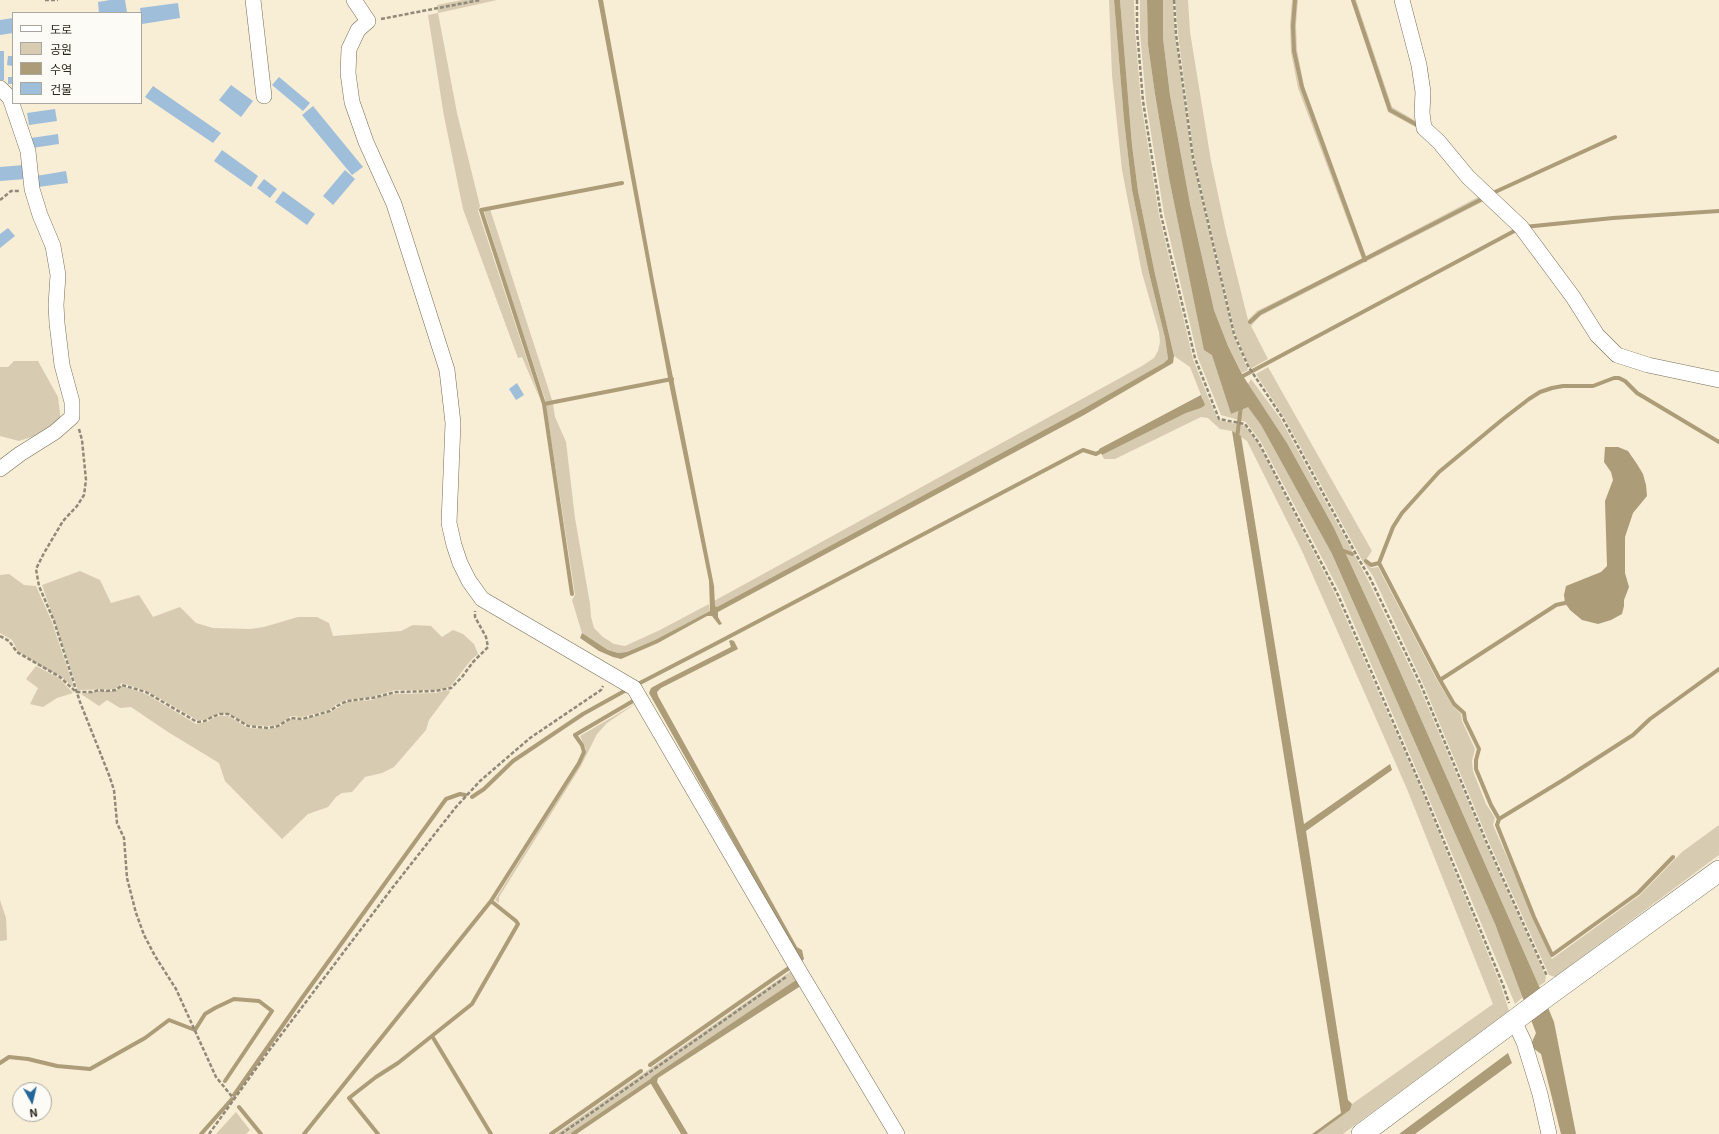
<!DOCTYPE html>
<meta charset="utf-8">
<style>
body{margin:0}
#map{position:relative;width:1719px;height:1134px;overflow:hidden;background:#f8edd5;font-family:"Exo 2","Noto Sans KR",sans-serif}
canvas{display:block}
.legend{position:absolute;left:12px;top:12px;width:130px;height:92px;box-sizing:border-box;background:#fdfbf6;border:1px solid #aaa7a0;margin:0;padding:5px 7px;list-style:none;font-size:12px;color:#2d2920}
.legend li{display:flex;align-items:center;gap:8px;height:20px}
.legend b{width:20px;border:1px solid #aaa7a0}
.north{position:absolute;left:12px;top:1082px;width:40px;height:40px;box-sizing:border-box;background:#fdfbf6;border:1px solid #aaa7a0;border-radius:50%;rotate:172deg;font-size:11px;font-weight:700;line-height:16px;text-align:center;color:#2d2920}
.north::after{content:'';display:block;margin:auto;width:14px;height:18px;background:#20669a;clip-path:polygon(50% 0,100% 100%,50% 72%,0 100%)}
</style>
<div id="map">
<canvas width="1719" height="1134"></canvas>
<ul class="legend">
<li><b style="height:5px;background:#fff"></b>도로</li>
<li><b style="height:11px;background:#d7cbb1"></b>공원</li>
<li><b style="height:11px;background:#ac9c78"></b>수역</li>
<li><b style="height:11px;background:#9fbeda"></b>건물</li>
</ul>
<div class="north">N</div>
</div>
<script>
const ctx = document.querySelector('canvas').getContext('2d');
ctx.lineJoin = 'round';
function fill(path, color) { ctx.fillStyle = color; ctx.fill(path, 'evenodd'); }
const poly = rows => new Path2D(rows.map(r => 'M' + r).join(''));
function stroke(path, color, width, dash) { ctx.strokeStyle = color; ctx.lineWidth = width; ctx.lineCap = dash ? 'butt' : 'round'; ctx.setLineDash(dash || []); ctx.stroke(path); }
fill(poly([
 [462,0,497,0,438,13,457,113,480,206,478,211,540,399,522,357,518,358,463,209,444,116,428,15,438,13,437,5],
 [1109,0,1114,0,1124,120,1132,190,1149,273,1165,338,1168,359,1165,363,1081,410,717,607,715,606,714,601,1142,366,1154,358,1158,351,1160,342,1159,332,1142,273,1122,170,1112,75],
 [1120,0,1134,0,1135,30,1141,102,1159,215,1193,359,1208,397,1218,420,1245,426,1258,443,1336,596,1423,794,1501,986,1509,1011,1343,1134,1317,1134,1350,1110,1352,1104,1493,1004,1407,789,1302,551,1247,441,1232,431,1220,429,1208,418,1201,417,1115,459,1104,459,1102,455,1186,413,1201,408,1203,398,1201,395,1190,367,1174,356,1155,274,1138,191,1132,145],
 [1140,0,1147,0,1148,45,1155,94,1169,178,1192,289,1231,414,1248,406,1261,425,1332,554,1495,924,1523,997,1515,1004,1426,792,1341,594,1261,442,1246,422,1221,415,1198,358,1164,214,1146,102,1140,32],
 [1163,0,1173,0,1175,34,1192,158,1233,334,1248,370,1242,373,1228,346,1214,310,1190,204,1170,95,1163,38],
 [1175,0,1188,0,1190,32,1211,161,1226,232,1248,320,1257,311,1362,259,1298,88,1291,52,1290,25,1292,0,1298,0,1296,25,1297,50,1304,86,1366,256,1482,195,1486,200,1260,316,1251,326,1268,359,1250,369,1235,333,1194,157,1178,34],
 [1351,0,1356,0,1392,107,1421,124,1419,129,1388,112],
 [490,209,552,400,552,402,546,402,514,307,484,211],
 [14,361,38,361,58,397,61,422,50,431,19,441,0,436,0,367,8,367],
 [1268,367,1372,551,1365,561,1371,568,1378,567,1437,680,1452,705,1461,714,1462,721,1475,749,1472,761,1473,771,1486,804,1495,818,1493,825,1552,959,1640,895,1682,852,1719,825,1719,855,1555,977,1549,975,1488,840,1424,686,1373,576,1362,560,1284,417,1256,374],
 [1251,379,1280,418,1368,580,1419,686,1485,842,1546,977,1545,982,1539,986,1394,658,1334,528,1287,443,1248,384],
 [553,404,555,417,566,442,575,518,590,604,591,617,594,628,603,637,614,644,625,646,660,630,709,604,710,611,655,640,627,652,618,653,608,650,582,633,572,600,575,595,546,405],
 [80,571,100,580,111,603,139,595,153,617,180,607,196,623,213,628,250,629,264,627,298,617,317,617,329,623,333,636,401,631,413,625,431,626,442,637,453,630,463,634,474,644,478,654,471,660,450,687,435,690,395,690,371,697,346,700,335,705,329,710,302,717,291,716,278,725,268,726,248,725,229,714,219,713,205,720,197,720,147,691,122,683,115,689,78,690,42,585],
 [9,574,24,585,36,586,52,622,74,688,61,676,43,668,18,651,12,640,0,633,0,575],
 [36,666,59,678,73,693,57,698,43,707,30,704,38,688,26,679],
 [122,686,146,694,196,724,207,722,213,718,220,716,228,716,248,728,269,729,279,727,291,719,302,720,331,712,347,702,372,700,381,696,396,694,435,693,449,690,450,692,429,720,426,730,394,767,382,773,365,777,352,792,342,793,336,797,328,807,308,814,282,839,225,781,219,763,168,732,131,707,120,708,107,700,99,706,81,694,99,691,116,691],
 [638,702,607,723,597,734,581,766,499,897,499,903,495,900,580,764,586,749,580,736],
 [0,900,6,918,7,940,0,941],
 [791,971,796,980,570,1134,556,1134],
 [236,1112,250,1130,246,1134,216,1134]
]), '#d7cbb1');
fill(poly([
 [598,0,603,0,654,281,714,586,715,606,717,607,1081,410,1164,363,1168,359,1165,338,1149,273,1132,190,1124,120,1114,0,1120,0,1132,145,1138,191,1155,274,1174,356,1173,363,1084,415,718,612,718,617,722,624,719,625,712,616,707,616,658,643,621,659,613,657,599,651,580,638,582,633,608,650,618,653,627,652,655,640,710,611,710,609,709,581,669,383],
 [1147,0,1163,0,1163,38,1170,95,1190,204,1214,310,1228,346,1243,376,1287,443,1334,528,1394,658,1539,986,1554,1022,1576,1134,1561,1134,1541,1054,1533,1048,1532,1042,1536,1033,1495,924,1332,554,1261,425,1248,407,1231,414,1212,355,1204,350,1169,178,1155,94,1148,45],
 [1201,395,1205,405,1201,408,1186,413,1102,455,1099,449],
 [1232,431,1241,436,1304,824,1390,764,1392,770,1306,831,1348,1100,1352,1104,1350,1110,1317,1134,1312,1134,1341,1113],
 [1605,447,1618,447,1628,451,1637,464,1643,474,1646,485,1647,496,1633,513,1625,537,1625,573,1629,587,1624,600,1624,606,1622,614,1611,620,1598,624,1582,620,1570,610,1565,603,1564,595,1566,586,1601,572,1607,566,1605,501,1613,480,1611,472,1604,462],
 [731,640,734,641,738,649,661,688,657,692,658,696,797,947,802,950,804,959,801,962,649,693,651,688,660,683,729,648,731,647,729,641],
 [796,980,800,984,799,987,658,1078,657,1082,688,1134,681,1134,651,1084,650,1080,652,1077],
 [1508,1053,1512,1063,1415,1134,1399,1134]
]), '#ac9c78');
stroke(poly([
 [1295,0,1293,26,1294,51,1302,87,1365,260],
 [1353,0,1390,110,1419,126],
 [1495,192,1615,137],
 [1524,227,1613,218,1719,211],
 [1250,322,1260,313,1484,198],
 [1243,376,1518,229],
 [544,404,481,210,622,183],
 [1237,438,1241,406],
 [1344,551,1352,554],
 [1366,561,1371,565,1379,563,1393,527,1402,513,1439,472,1503,419,1529,399,1540,392,1552,388,1563,386,1593,386,1614,378,1619,378,1625,381,1637,393,1719,442],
 [1379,563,1440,680,1454,704,1464,713,1465,720,1479,749,1476,760,1476,769,1491,805,1499,819,1497,825,1534,917,1552,955,1638,893,1673,857],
 [572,594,544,404,672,379],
 [1440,680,1556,605,1565,603],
 [636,685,717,643,1083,450,1096,454,1105,449],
 [472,797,484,789,513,761,583,714,628,689],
 [1499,819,1563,780,1633,735,1650,719,1719,669],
 [432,1036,491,1134],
 [0,1063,9,1057,28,1059,57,1066,90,1069,145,1038,169,1020,195,1030,205,1014,215,1008,234,999,259,1001,272,1011,225,1081],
 [650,1065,789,968],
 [234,1095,302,998,446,799,460,794,465,795],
 [239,1107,261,1134],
 [201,1134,232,1099],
 [304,1134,491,901,579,763,584,752,582,745,575,735,633,701],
 [378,1134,349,1098,376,1077,398,1063,472,1004,518,924,516,921,491,901],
 [551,1134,641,1071],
 [573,1134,654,1079]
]), '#ac9c78', 4);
fill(poly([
 [110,0,125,0,127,12,99,13,98,2],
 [178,3,180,18,142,24,140,8],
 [13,18,13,33,0,35,0,20],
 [0,51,4,51,4,80,0,80],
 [8,56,13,56,13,66,7,65],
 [8,77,13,77,13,84,8,84],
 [279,77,310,103,303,111,272,85],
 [231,85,253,101,241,117,219,100],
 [153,86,221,133,213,143,145,97],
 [313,106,363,167,352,175,302,115],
 [55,109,57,121,29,125,27,113],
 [58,134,59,144,32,148,31,138],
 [222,150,258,176,251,187,214,161],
 [24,165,25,179,0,181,0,167],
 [345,170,355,179,333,205,323,196],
 [66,171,68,183,38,187,36,176],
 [264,179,277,189,270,198,257,188],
 [283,191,315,214,307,225,275,202],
 [8,228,15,236,0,248,0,234],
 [517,383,524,395,516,400,509,389]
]), '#9fbeda');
const street = poly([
 [253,0,264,96],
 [354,0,368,21,358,30,349,49,348,73,352,102,366,142,394,204,447,370,453,423,449,523,454,545,460,563,469,581,482,599,634,688,798,969,897,1134],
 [1402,0,1419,65,1423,92,1422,113,1424,128,1439,142,1468,177,1521,227,1573,297,1597,335,1617,355,1648,365,1719,380],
 [0,88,10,98,28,151,32,189,40,215,53,246,58,275,56,305,57,323,62,365,72,402,72,417,55,432,20,454,0,469],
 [1514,1021,1524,1042,1540,1094,1549,1134]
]);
const secondary = poly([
 [1362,1134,1547,996,1719,871]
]);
stroke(street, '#766d58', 16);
stroke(secondary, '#766d58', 22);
stroke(poly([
 [45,0,58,0],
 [1137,0,1137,30,1143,101,1161,215,1195,358,1219,419,1245,424,1259,443,1338,595,1424,793,1503,985,1509,1003],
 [1174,0,1176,34,1193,158,1234,334,1248,366,1282,417,1358,558,1370,578,1421,685,1486,841,1547,976],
 [381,19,480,0],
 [0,200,11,191,19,191],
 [79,429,82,440,86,480,84,495,77,506,63,521,44,553,36,569,39,586,54,621,80,702,109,775,114,790,117,823,124,838,127,878,136,913,144,935,155,956,176,989,216,1077,234,1099],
 [0,636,9,641,17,652,60,677,76,692,92,692,99,690,106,691,116,690,122,685,146,692,197,722,205,721,212,717,220,714,228,714,248,726,268,728,278,726,291,718,302,719,330,711,337,706,347,701,372,698,396,692,435,691,451,688,462,677,473,662,488,647,486,637,475,617,475,611],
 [209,1134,268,1052,393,887,456,807,480,781,530,738,601,690,603,686],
 [561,1134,786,977]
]), '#908978', 2.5, [4, 2]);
stroke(street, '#fff', 15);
stroke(secondary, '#fff', 21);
</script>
